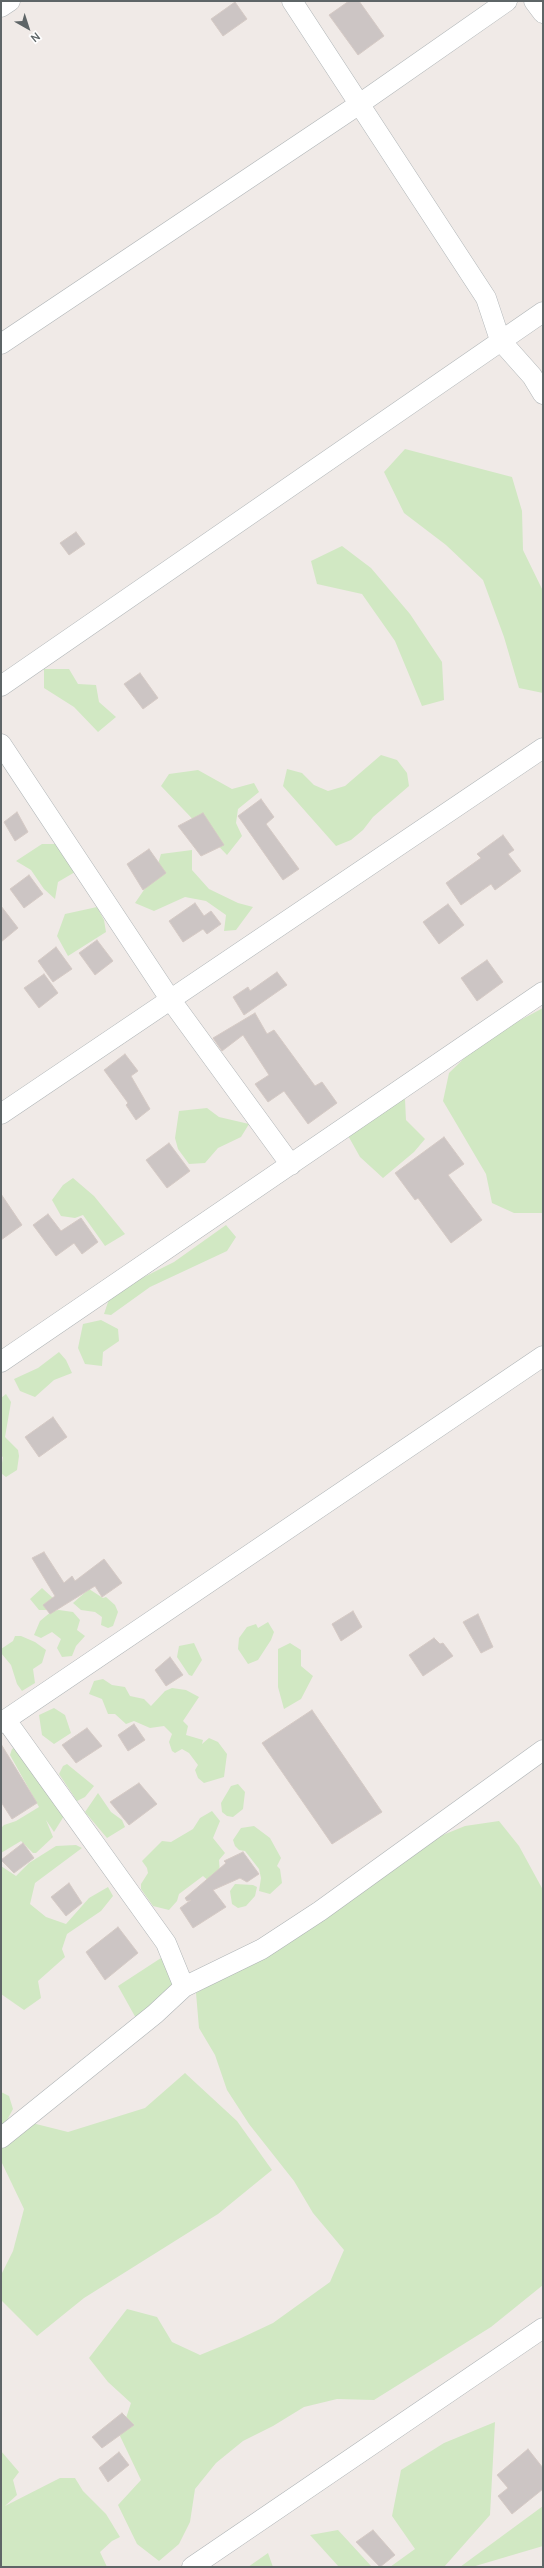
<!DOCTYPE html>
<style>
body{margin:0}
#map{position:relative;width:544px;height:2568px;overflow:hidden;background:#f0eae7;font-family:Manrope,sans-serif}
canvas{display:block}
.frame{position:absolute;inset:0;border:2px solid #5e6567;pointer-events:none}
.north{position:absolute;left:8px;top:8px;width:40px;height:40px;-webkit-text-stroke:3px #fff;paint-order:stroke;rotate:141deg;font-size:11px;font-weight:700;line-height:16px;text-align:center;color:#5e6567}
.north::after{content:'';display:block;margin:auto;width:14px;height:18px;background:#5e6567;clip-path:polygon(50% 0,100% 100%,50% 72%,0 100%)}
</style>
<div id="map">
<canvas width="544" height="2568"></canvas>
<div class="frame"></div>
<div class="north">N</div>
</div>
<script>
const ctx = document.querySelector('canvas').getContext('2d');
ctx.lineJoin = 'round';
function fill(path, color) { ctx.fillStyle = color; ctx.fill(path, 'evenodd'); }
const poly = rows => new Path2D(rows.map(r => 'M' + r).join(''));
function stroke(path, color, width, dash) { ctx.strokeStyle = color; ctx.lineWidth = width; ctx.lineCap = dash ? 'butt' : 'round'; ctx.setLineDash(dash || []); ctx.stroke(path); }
fill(poly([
 [405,449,512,477,522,511,523,550,543,591,543,693,519,688,504,637,483,580,446,545,404,513,384,472],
 [342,546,371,568,410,614,442,662,444,700,422,706,395,641,362,594,317,584,311,561],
 [44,669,69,669,78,684,96,685,99,702,116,717,98,732,74,707,44,688],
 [381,755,397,760,407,773,409,786,373,817,363,830,351,840,336,846,283,786,287,769,302,773,314,785,328,791,345,786],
 [198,770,232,789,254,783,259,792,238,809,236,823,242,836,227,855,161,786,169,774],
 [42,844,56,844,75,872,58,882,55,899,44,889,31,870,16,861],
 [192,850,192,870,209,889,238,903,253,907,236,930,224,931,226,915,206,901,185,897,154,911,135,903,155,874,161,854],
 [97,907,104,920,106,932,68,956,57,936,65,914],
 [543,1008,543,1213,514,1213,492,1203,486,1174,443,1101,449,1073,483,1040],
 [405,1099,406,1120,425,1139,414,1152,383,1178,360,1157,346,1132,373,1108],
 [207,1108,219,1117,249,1124,241,1137,218,1148,205,1163,189,1164,178,1149,175,1138,179,1111],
 [73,1178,94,1196,125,1234,105,1246,83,1215,75,1218,61,1216,52,1200,63,1185],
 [226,1225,236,1237,227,1251,150,1287,111,1315,104,1314,109,1299,134,1282,174,1262],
 [101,1320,118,1329,119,1341,103,1352,102,1366,85,1364,78,1348,83,1324],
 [59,1352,66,1360,72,1373,54,1380,35,1397,20,1391,14,1379,38,1368],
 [6,1394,11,1402,5,1437,18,1450,19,1456,17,1470,6,1477,2,1474,1,1469,3,1457,1,1456,1,1398],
 [42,1588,54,1599,49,1610,39,1610,30,1599],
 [89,1589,103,1598,106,1597,115,1605,118,1612,113,1626,108,1628,101,1625,102,1617,95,1612,81,1610,73,1603],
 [59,1610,73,1612,80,1620,77,1630,85,1636,76,1646,72,1656,62,1657,57,1648,61,1639,52,1632,41,1638,34,1635,40,1621,52,1611],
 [268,1622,274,1632,271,1640,258,1660,248,1664,238,1649,239,1638,247,1627,256,1624,258,1628],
 [15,1636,21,1636,35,1642,46,1650,42,1663,33,1669,35,1683,22,1691,17,1684,11,1665,1,1653,1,1649,13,1641],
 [194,1643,202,1660,192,1676,189,1675,177,1657,179,1646],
 [290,1643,301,1650,301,1666,313,1676,301,1699,284,1709,278,1687,278,1649],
 [103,1679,112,1685,125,1687,130,1696,144,1699,151,1706,165,1691,172,1688,186,1690,199,1697,183,1721,188,1726,186,1735,203,1740,202,1744,209,1738,218,1742,227,1754,224,1777,204,1783,198,1778,195,1770,198,1765,189,1753,182,1749,175,1753,172,1751,169,1742,172,1734,164,1726,150,1728,134,1721,126,1724,115,1714,108,1714,102,1699,89,1694,94,1681],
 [54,1708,65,1715,71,1733,54,1744,42,1735,39,1715],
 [18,1746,53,1793,50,1799,58,1801,64,1816,54,1832,46,1820,53,1837,36,1853,33,1853,21,1841,1,1853,1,1828,4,1825,16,1821,39,1807,10,1755,12,1749],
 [67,1764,94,1786,85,1797,77,1801,59,1774,63,1766],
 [238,1784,245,1792,243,1809,233,1817,227,1816,222,1812,221,1803,231,1786],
 [98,1793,111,1812,122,1820,125,1827,107,1838,85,1812],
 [212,1811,220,1821,213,1838,225,1853,219,1860,220,1874,211,1883,203,1876,179,1894,177,1901,169,1910,153,1906,141,1889,141,1884,148,1873,147,1868,142,1861,162,1841,171,1842,193,1829,200,1818],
 [499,1821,519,1846,543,1890,543,2285,491,2327,374,2400,337,2399,304,2407,273,2426,243,2441,216,2463,195,2489,190,2522,179,2544,159,2561,137,2544,118,2505,141,2480,120,2436,131,2403,108,2382,89,2358,127,2309,157,2317,172,2342,200,2355,239,2339,273,2323,330,2282,344,2250,313,2213,294,2181,249,2124,227,2090,215,2055,199,2028,196,1993,247,1964,438,1837,465,1826],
 [254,1826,270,1838,281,1858,277,1866,280,1869,282,1883,270,1894,259,1891,261,1878,259,1869,245,1851,239,1850,235,1846,233,1840,241,1828],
 [76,1845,82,1848,35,1883,30,1904,46,1917,66,1924,89,1898,108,1887,113,1896,101,1911,67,1934,62,1949,65,1957,38,1981,41,1998,24,2010,1,1994,1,1866,16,1876,29,1863,56,1846],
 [235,1884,253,1885,257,1887,255,1896,246,1906,238,1908,232,1904,230,1891],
 [161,1958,164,1960,175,1986,161,2018,163,2020,148,2028,137,2020,118,1986],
 [185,2073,237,2121,272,2170,218,2214,84,2298,37,2336,1,2300,1,2275,13,2251,24,2209,1,2161,1,2147,28,2122,68,2132,145,2108],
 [1,2092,9,2096,13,2109,6,2122,1,2125],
 [495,2422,490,2515,444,2567,390,2567,415,2549,392,2516,401,2470,444,2443],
 [1,2451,19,2472,13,2480,17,2495,5,2506,60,2478,75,2478,83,2491,106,2514,120,2537,112,2541,100,2552,107,2567,1,2567],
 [543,2506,543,2546,472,2567,460,2567],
 [338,2530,372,2567,339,2567,310,2535],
 [268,2553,273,2567,248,2567]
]), '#d1e8c3');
const building = poly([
 [349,1,359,1,384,36,358,55,329,15,349,1],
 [235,2,247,19,223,36,211,19,235,2],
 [76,532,85,544,69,555,60,543,76,532],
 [140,673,158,698,143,709,124,684,140,673],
 [261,799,274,817,266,824,299,869,283,880,238,816,261,799],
 [17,812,28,832,15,841,4,822,17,812],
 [203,813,224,845,201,856,178,826,203,813],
 [503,835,514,850,508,854,521,871,495,890,491,884,461,905,446,883,481,858,477,854,503,835],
 [149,849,166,873,143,890,127,864,149,849],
 [29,875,43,894,24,908,10,889,29,875],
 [195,903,204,916,211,911,221,924,207,934,203,929,183,942,169,921,195,903],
 [448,904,464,925,439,944,423,922,448,904],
 [1,906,18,928,1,942,1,906],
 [97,940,113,961,95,975,79,953,97,940],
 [56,947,72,969,53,982,38,961,56,947],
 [487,960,503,982,477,1001,461,978,487,960],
 [277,972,287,985,244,1015,233,997,248,987,250,991,277,972],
 [44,974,58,993,39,1008,24,988,44,974],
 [255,1013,267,1034,274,1030,315,1086,322,1082,337,1103,308,1124,284,1091,268,1102,255,1084,269,1075,243,1035,222,1051,213,1038,255,1013],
 [125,1054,138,1071,131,1076,150,1109,136,1120,126,1105,128,1103,104,1070,125,1054],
 [444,1137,464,1164,448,1175,482,1220,451,1243,418,1198,415,1200,395,1173,444,1137],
 [169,1143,190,1171,167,1188,146,1160,169,1143],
 [1,1194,22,1225,1,1240,1,1194],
 [48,1214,61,1231,81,1218,98,1242,82,1254,74,1243,56,1256,33,1225,48,1214],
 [53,1417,67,1437,39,1457,25,1437,53,1417],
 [44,1552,64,1583,72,1576,75,1581,104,1559,122,1583,102,1597,95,1586,50,1614,43,1605,55,1596,32,1558,44,1552],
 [353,1611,362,1627,341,1641,332,1624,353,1611],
 [478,1614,493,1647,481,1653,463,1622,478,1614],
 [434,1638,440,1644,443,1643,453,1656,423,1676,409,1655,434,1638],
 [170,1657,183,1675,166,1686,155,1670,170,1657],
 [312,1710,382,1812,332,1844,262,1743,312,1710],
 [134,1724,145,1740,128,1751,118,1735,134,1724],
 [87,1728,102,1746,76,1763,62,1745,87,1728],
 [1,1744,37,1803,12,1819,1,1802,1,1744],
 [139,1783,157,1804,129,1825,110,1802,139,1783],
 [23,1843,34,1858,14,1873,1,1860,23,1843],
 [243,1852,259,1874,247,1882,240,1878,213,1890,226,1907,193,1928,180,1908,191,1900,187,1901,185,1898,226,1863,224,1861,243,1852],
 [69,1883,82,1903,66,1916,51,1897,69,1883],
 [118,1927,138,1953,105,1980,86,1952,118,1927],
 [122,2413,134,2425,102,2448,92,2437,122,2413],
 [528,2449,543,2468,543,2489,512,2514,498,2496,508,2488,497,2475,528,2449],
 [119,2452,129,2465,108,2482,99,2468,119,2452],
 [373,2530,395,2555,380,2567,356,2542,373,2530]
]);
fill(building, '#ccc5c4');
stroke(building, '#d5cac5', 1);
const minor = poly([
 [292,1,486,298,500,340,532,376,543,394],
 [534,1,543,13],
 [1,7,10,1],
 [1,344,358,105,507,1],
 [1,686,543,312],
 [1,744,170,999,291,1165],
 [1,1114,543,748],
 [1,1362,543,992],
 [1,1723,543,1356],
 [184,1987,262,1949,320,1911,543,1750],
 [1,2138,155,2014,184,1987,166,1943,6,1720],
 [192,2567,543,2328]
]);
stroke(minor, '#afb4b6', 21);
stroke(minor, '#fff', 20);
</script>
